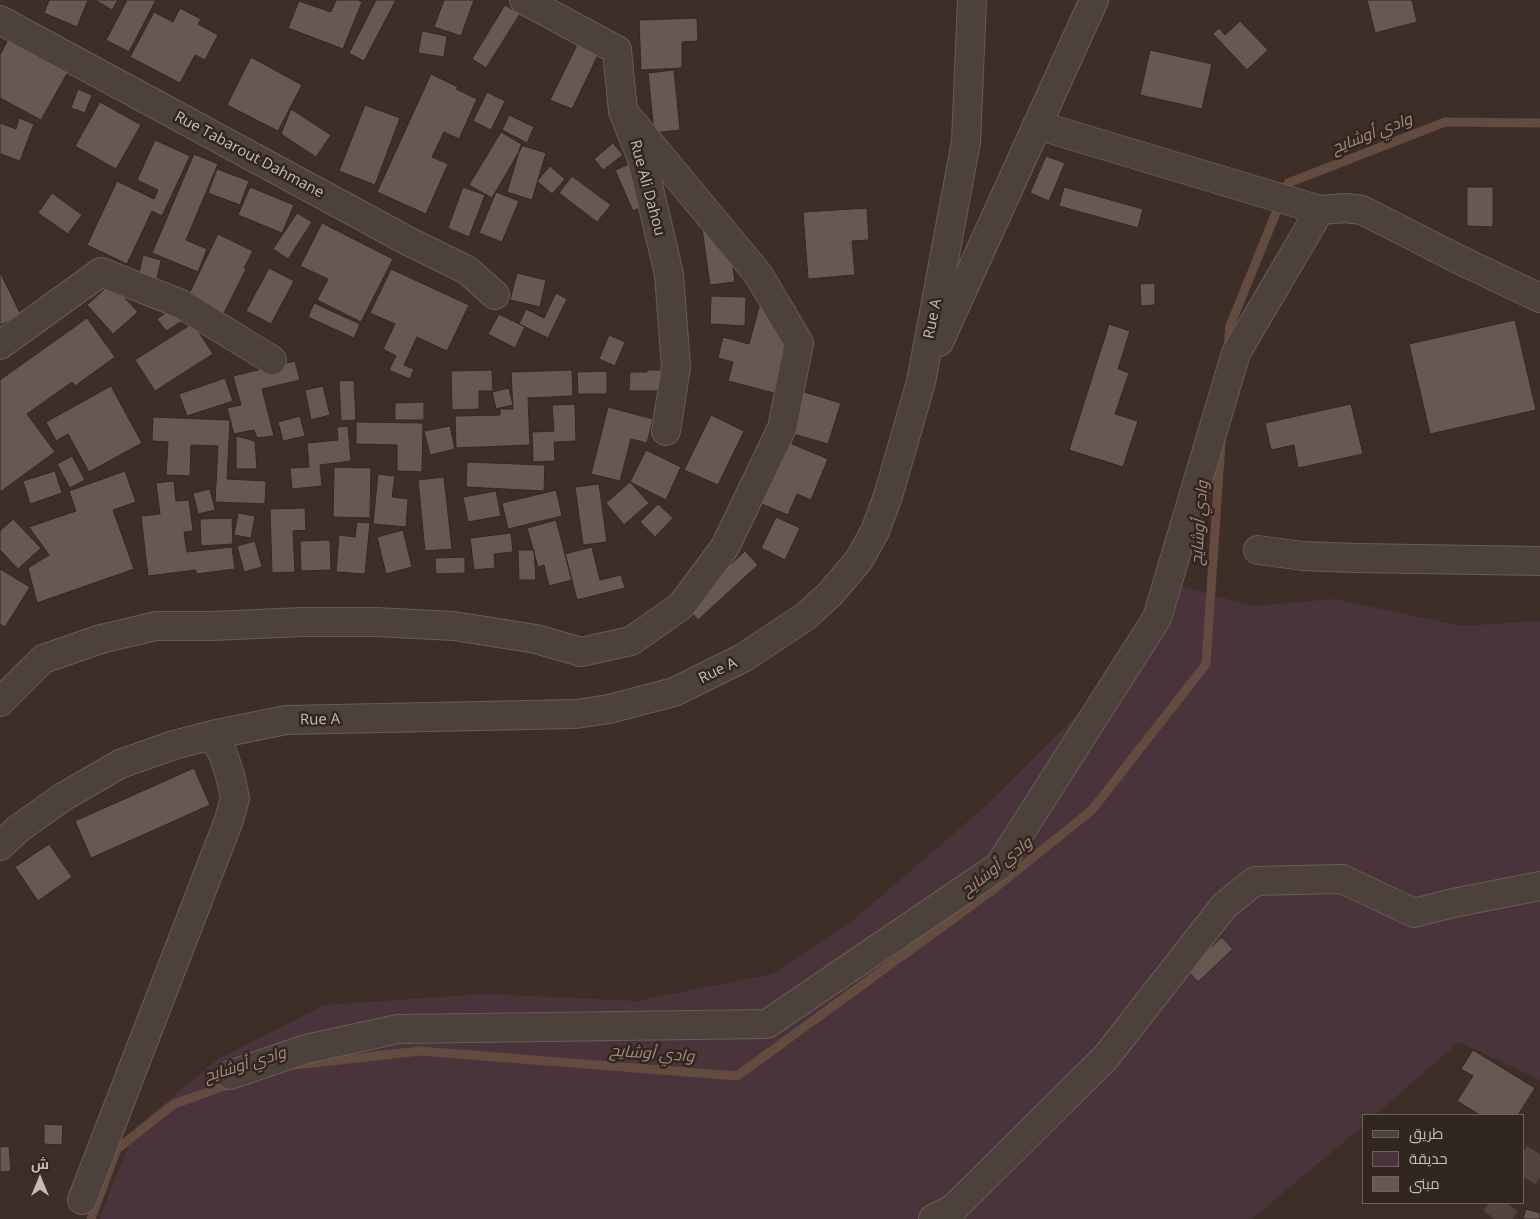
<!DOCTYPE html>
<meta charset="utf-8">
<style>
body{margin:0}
#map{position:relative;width:1540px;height:1219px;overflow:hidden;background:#3d2e28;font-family:"Open Sans",Cairo,sans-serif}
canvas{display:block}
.legend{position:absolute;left:1362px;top:1114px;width:162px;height:90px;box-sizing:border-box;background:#322620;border:1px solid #6e625d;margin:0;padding:6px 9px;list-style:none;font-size:15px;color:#c8bdb8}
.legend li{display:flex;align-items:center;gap:10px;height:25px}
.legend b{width:25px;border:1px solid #6e625d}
.north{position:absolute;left:15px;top:1154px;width:50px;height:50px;-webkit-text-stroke:4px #322620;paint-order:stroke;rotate:0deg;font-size:14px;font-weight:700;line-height:20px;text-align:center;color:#c8bdb8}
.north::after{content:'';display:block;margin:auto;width:18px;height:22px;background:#c8bdb8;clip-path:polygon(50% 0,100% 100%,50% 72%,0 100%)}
</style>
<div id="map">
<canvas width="1540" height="1219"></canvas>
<ul class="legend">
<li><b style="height:6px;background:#4d413c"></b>طريق</li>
<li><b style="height:14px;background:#4a343c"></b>حديقة</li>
<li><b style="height:14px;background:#675851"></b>مبنى</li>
</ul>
<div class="north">ش</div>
</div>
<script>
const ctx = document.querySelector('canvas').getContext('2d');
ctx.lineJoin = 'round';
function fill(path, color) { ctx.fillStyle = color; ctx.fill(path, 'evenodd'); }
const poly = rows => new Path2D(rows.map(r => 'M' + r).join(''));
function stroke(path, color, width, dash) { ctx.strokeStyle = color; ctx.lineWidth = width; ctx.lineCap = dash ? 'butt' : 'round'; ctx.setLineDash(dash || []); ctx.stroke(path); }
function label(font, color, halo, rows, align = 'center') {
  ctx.font = font + ' "Open Sans",Cairo,sans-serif'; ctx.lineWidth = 5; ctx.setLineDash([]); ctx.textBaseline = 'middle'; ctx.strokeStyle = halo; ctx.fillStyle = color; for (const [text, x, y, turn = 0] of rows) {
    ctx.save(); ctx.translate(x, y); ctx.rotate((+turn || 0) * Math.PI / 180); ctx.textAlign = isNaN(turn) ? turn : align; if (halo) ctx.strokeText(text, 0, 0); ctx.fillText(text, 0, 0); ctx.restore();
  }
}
fill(poly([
 [1167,582,1252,606,1334,599,1461,626,1540,621,1540,1080,1459,1042,1375,1115,1364,1115,1364,1125,1252,1219,99,1219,136,1127,218,1059,324,1005,485,994,636,1001,773,974,855,919,981,810,1111,681]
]), '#4a343c');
stroke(poly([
 [1228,349,1230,326,1288,183,1445,122,1540,123],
 [295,1065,420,1051,737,1076,990,892,1092,810,1206,664,1221,442],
 [91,1219,117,1149,174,1104,233,1083]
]), '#644b40', 9);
const building = poly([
 [49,0,88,0,77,27,44,13,49,0],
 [95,0,118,0,112,10,95,0],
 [127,0,156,0,129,52,106,40,127,0],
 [336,0,358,0,362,2,343,49,288,28,299,1,331,12,336,0],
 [376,0,396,0,364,61,349,53,376,0],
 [444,0,474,0,461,36,434,27,444,0],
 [1367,0,1412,0,1417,22,1375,33,1367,0],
 [505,5,520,14,486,68,472,59,505,5],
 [180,8,201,19,198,24,218,35,205,60,195,55,180,83,130,57,154,12,173,22,180,8],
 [697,18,698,41,682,42,682,68,641,70,639,20,697,18],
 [1240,21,1268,50,1247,70,1213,34,1219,28,1225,35,1240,21],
 [422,31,447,36,444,57,418,53,422,31],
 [9,38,69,70,41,120,0,98,0,55,9,38],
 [578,43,599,53,572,109,550,100,578,43],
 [1150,50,1212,64,1202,109,1140,95,1150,50],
 [251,57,302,85,278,131,227,105,251,57],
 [674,70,680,130,654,133,648,73,674,70],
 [431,74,458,87,456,89,477,99,459,139,444,132,432,157,448,164,426,214,377,192,431,74],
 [78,89,92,95,85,113,71,108,78,89],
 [487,92,505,101,491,130,473,121,487,92],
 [100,102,141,125,116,169,75,146,100,102],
 [365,105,400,118,375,185,339,171,365,105],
 [291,109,331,135,316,157,281,134,291,109],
 [509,115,534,127,527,143,502,130,509,115],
 [19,118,34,124,20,161,1,154,0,156,0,123,16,129,19,118],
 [501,132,523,145,492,198,469,185,501,132],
 [155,140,190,156,162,216,152,211,127,264,87,245,117,181,154,199,158,190,137,180,155,140],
 [613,143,623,155,603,170,594,159,613,143],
 [521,145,546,153,532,200,507,192,521,145],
 [194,154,218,164,186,240,207,249,198,272,152,253,194,154],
 [1046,156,1065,163,1049,201,1030,193,1046,156],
 [632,163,649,204,633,211,615,170,632,163],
 [550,166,565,179,552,194,537,181,550,166],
 [217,169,249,181,240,205,208,193,217,169],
 [572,176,611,205,597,222,559,193,572,176],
 [250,187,294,205,282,233,238,215,250,187],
 [463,187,485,195,469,237,448,228,463,187],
 [1064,187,1143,209,1138,228,1059,206,1064,187],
 [1467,187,1493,187,1493,227,1467,226,1467,187],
 [496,192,519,201,502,242,479,233,496,192],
 [52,193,82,215,68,234,38,213,52,193],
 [867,208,869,240,852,241,855,275,808,279,803,212,867,208],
 [297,213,312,222,288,259,273,249,297,213],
 [322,223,393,259,361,322,317,300,328,279,300,266,322,223],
 [727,225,735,282,710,285,702,228,727,225],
 [218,234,253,251,244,268,246,269,220,321,184,304,218,234],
 [143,255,161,260,156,283,138,278,143,255],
 [269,268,294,281,271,324,246,311,269,268],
 [391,269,469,305,447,351,417,337,404,365,414,369,410,379,389,370,396,356,383,349,395,324,370,313,391,269],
 [0,272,21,315,0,325,0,272],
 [517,273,546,280,540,307,510,300,517,273],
 [111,283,138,312,113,334,87,305,111,283],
 [1155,283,1155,305,1141,306,1140,284,1155,283],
 [556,293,567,299,548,338,519,324,526,309,544,318,556,293],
 [711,296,746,297,745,326,710,324,711,296],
 [762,296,797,306,774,393,728,381,733,362,718,358,723,337,749,344,762,296],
 [314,303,360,324,354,338,308,317,314,303],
 [174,307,184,320,166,331,157,319,174,307],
 [499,314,525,327,515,348,488,334,499,314],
 [87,318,115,357,75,386,72,382,27,414,55,452,0,492,0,380,87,318],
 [1515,320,1536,410,1430,434,1409,344,1515,320],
 [193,323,213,354,155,391,135,360,193,323],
 [1109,324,1130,331,1118,369,1129,373,1115,414,1138,421,1123,467,1069,450,1109,324],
 [609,335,625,342,615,366,599,359,609,335],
 [295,361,300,380,262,389,274,436,257,438,254,430,234,434,227,408,241,405,233,376,295,361],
 [492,370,493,391,479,391,479,409,452,410,451,371,492,370],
 [572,370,573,396,528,398,530,445,456,448,455,416,500,415,500,409,513,409,511,372,572,370],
 [647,370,669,370,668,391,629,391,630,372,647,372,647,370],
 [607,371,607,394,578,394,577,372,607,371],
 [225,378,233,401,187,416,179,394,225,378],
 [354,380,356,420,341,421,339,381,354,380],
 [111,386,142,443,89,472,68,434,56,441,46,422,111,386],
 [323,386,330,415,311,420,305,390,323,386],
 [509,388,513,405,496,409,492,392,509,388],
 [801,391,841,403,828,444,787,432,801,391],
 [424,402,424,420,395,420,395,403,424,402],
 [575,404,576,441,554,442,555,461,533,462,532,432,554,431,552,405,575,404],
 [1351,404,1363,454,1298,468,1294,445,1271,450,1265,423,1351,404],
 [608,407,653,419,647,443,631,439,620,481,591,474,608,407],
 [711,415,744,431,718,485,684,470,711,415],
 [300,416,305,436,283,441,278,422,300,416],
 [153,417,230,420,227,479,266,481,265,504,215,502,218,446,191,445,190,476,166,475,168,442,152,441,153,417],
 [356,422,423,423,422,472,397,471,397,445,356,444,356,422],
 [348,426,351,461,320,465,322,486,292,489,290,468,309,467,307,443,338,440,337,427,348,426],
 [450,426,455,449,430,455,424,431,450,426],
 [236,436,255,441,257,469,236,469,236,436],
 [783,440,828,459,811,500,797,494,788,515,757,502,783,440],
 [646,450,681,467,666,500,630,482,646,450],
 [72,456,85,480,70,488,57,464,72,456],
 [467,462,545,465,544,491,466,487,467,462],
 [334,467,371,468,370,518,333,517,334,467],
 [55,471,62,493,30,504,23,481,55,471],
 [125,471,136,502,113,510,134,569,37,603,28,568,49,555,29,527,76,511,69,491,125,471],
 [378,474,395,476,392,497,408,499,406,527,373,524,378,474],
 [444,477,452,549,425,551,418,480,444,477],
 [174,481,176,501,189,500,193,531,184,532,187,552,232,547,235,569,196,574,196,570,148,576,141,516,160,514,156,483,174,481],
 [630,482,649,503,624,525,606,503,630,482],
 [599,484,607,542,583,545,575,487,599,484],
 [210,489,215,510,198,514,193,493,210,489],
 [556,490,562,516,508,529,502,503,556,490],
 [496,491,501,516,468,522,463,497,496,491],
 [658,504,673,518,655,537,640,522,658,504],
 [305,508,306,530,293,531,295,572,272,573,270,509,305,508],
 [238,513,255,516,251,538,234,535,238,513],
 [776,517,800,528,785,560,761,548,776,517],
 [232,518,233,544,201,546,200,519,232,518],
 [13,519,41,548,18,569,0,550,0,531,13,519],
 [556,520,572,580,549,586,544,565,538,567,527,528,556,520],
 [357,522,370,523,365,574,336,572,339,535,355,537,357,522],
 [403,530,412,567,386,574,377,537,403,530],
 [511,533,513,552,494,554,495,568,474,570,470,538,511,533],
 [330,540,331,570,301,571,300,541,330,540],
 [255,541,262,567,244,572,237,546,255,541],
 [592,547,600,580,621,575,625,588,577,600,565,554,592,547],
 [518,550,534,550,536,580,519,580,518,550],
 [745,551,758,565,698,620,686,606,745,551],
 [465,557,465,573,436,574,435,558,465,557],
 [0,569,30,587,5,627,0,624,0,569],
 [194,768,210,805,91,858,75,821,194,768],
 [49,844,72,877,38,901,15,867,49,844],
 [1222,937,1233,949,1198,982,1187,970,1222,937],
 [1473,1050,1535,1088,1518,1115,1480,1115,1457,1101,1473,1076,1461,1069,1473,1050],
 [44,1124,63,1125,62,1145,44,1144,44,1124],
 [9,1146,11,1171,0,1172,0,1147,9,1146],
 [1526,1209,1540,1213,1540,1219,1523,1219,1526,1209]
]);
fill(building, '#675851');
stroke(building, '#342822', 1);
stroke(poly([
 [1524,1177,1540,1152],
 [1494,1219,1507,1203]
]), '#52433e', 28, [28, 14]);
const minor = poly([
 [524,0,617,50,623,111,642,159,669,274,676,367,666,431],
 [0,20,408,241,467,270,495,295],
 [1037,125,1320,210,1346,208,1362,210,1458,259,1540,298],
 [939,342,1094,0],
 [0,345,101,272,181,304,272,360],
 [1258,550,1303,556,1356,558,1540,561],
 [0,702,43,659,101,639,156,626,211,626,303,622,375,622,454,626,536,639,581,652,631,641,681,606,725,547,782,428,799,343,758,274,623,111],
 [0,846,18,829,63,797,120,764,174,745,212,735,286,720,576,714,609,709,674,692,743,658,806,616,830,594,859,560,875,531,888,496,921,382,966,142,972,0],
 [230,1075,306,1049,398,1029,767,1024,999,866,1157,618,1236,353,1320,210],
 [82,1200,229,820,235,798,230,775,223,754,212,735],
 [933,1219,953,1209,1106,1057,1224,906,1255,881,1342,879,1414,913,1453,903,1540,886]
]);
stroke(minor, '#685c56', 30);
stroke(minor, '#4d413c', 28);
label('15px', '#c8bdb8', '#322620', [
 ["Rue Tabarout Dahmane",249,155,28],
 ["Rue Ali Dahou",647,188,75],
 ["Rue A",933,319,-79],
 ["Rue A",718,671,-26],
 ["Rue A",320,720,-1]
]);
label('italic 16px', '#a8897c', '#322620', [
 ["وادي أوشايح",1372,134,-21],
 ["وادي أوشايح",1200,523,-86],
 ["وادي أوشايح",997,867,-38],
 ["وادي أوشايح",652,1054,4],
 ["وادي أوشايح",245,1065,-17]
]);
</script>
